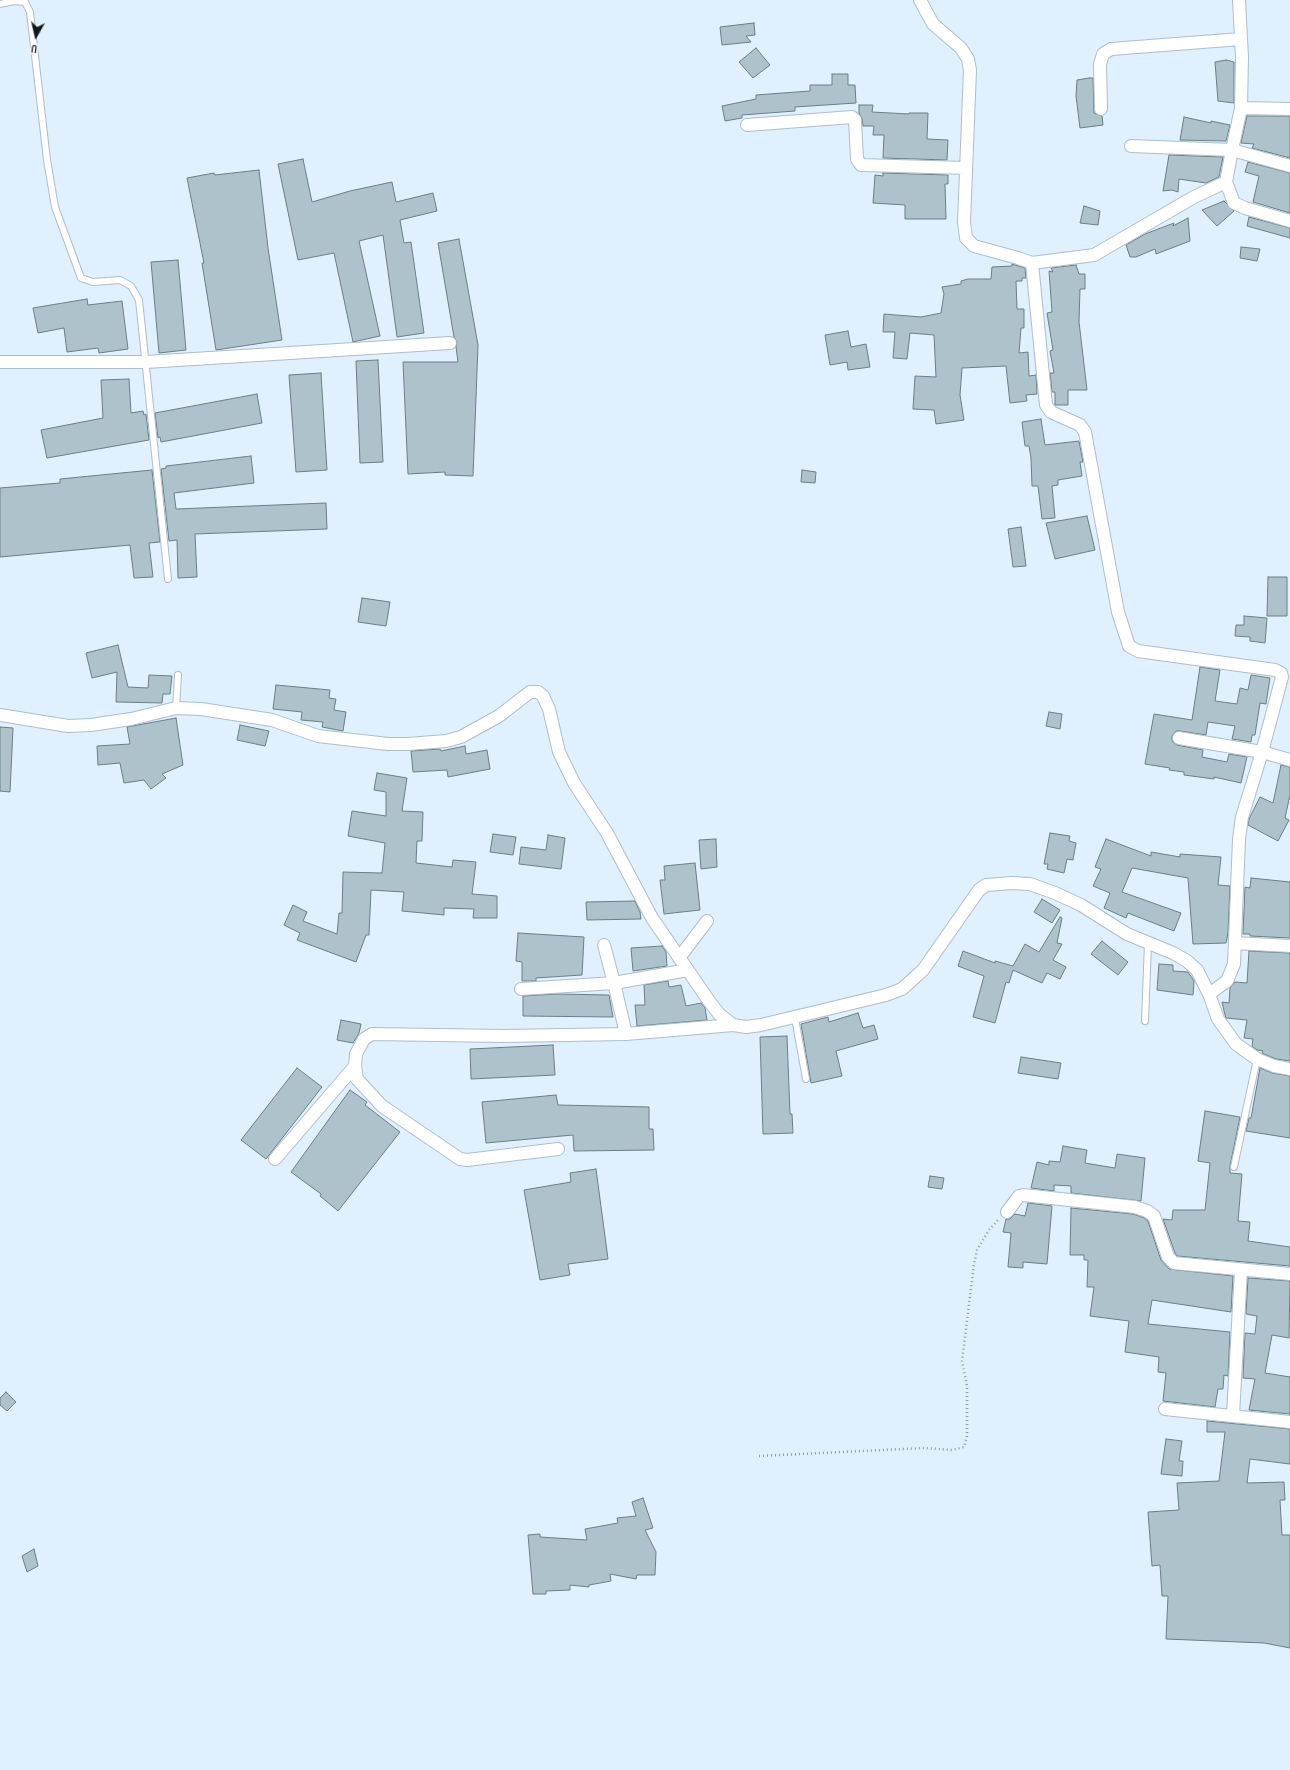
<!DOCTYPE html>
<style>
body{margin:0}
#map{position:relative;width:1290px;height:1770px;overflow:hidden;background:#e1f0ff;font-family:"Sofia Sans Condensed",sans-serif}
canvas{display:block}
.north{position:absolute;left:16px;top:16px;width:40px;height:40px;-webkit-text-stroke:3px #fff;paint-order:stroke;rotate:188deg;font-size:11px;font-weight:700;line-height:16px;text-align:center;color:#12171c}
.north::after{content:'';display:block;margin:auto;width:14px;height:18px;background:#12171c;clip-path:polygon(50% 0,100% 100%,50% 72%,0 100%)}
</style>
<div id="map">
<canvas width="1290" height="1770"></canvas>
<div class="north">U</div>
</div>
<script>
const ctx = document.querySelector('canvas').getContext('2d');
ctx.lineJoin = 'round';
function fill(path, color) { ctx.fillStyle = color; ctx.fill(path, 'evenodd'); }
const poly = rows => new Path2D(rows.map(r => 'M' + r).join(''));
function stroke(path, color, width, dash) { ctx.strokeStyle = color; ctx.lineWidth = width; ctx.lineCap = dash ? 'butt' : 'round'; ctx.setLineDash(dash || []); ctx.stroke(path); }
const building = poly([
 [754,23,755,35,746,36,751,42,722,45,720,27,754,23],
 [756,48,770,65,753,78,739,62,756,48],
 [1226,60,1234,62,1234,103,1218,101,1215,62,1226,60],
 [832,74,848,74,848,85,855,85,856,103,795,107,795,111,742,115,742,118,725,121,722,106,756,99,756,95,810,91,810,85,832,85,832,74],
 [1089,78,1093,78,1094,113,1102,116,1103,125,1080,128,1076,96,1077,80,1089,78],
 [859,105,873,105,872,112,909,114,909,113,928,113,927,139,948,140,947,160,883,158,884,135,873,135,874,126,863,126,862,119,859,113,859,105],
 [1247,116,1290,116,1290,158,1252,148,1254,144,1241,143,1247,116],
 [1184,117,1211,123,1211,121,1230,125,1226,141,1180,140,1184,117],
 [1169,155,1223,157,1219,177,1206,183,1179,179,1178,192,1172,190,1163,191,1169,155],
 [303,159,312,202,350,191,392,182,396,202,433,193,437,211,400,220,404,243,411,242,424,333,397,337,383,235,359,241,380,336,353,342,334,253,298,260,278,164,303,159],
 [1248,162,1290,173,1290,213,1253,202,1259,176,1245,172,1248,162],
 [259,170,268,248,282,340,216,350,202,263,204,263,187,178,214,173,215,175,259,170],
 [883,173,948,175,948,184,945,184,946,219,905,219,905,205,873,203,875,175,883,176,883,173],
 [1224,201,1234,211,1217,226,1202,210,1224,201],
 [1084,206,1100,211,1098,225,1080,223,1084,206],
 [1249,217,1290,228,1290,238,1247,226,1249,217],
 [1188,218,1190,241,1156,254,1155,249,1136,257,1130,257,1126,245,1145,234,1174,223,1173,226,1188,218],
 [459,239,478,345,473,476,445,475,445,472,408,474,403,362,458,362,456,347,457,342,454,337,438,243,459,239],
 [1241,247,1260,249,1257,261,1240,258,1241,247],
 [178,260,186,350,159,353,151,262,178,260],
 [1012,264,1025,268,1026,278,1022,278,1022,281,1016,281,1017,309,1024,309,1024,328,1021,328,1019,353,1028,352,1029,376,1036,375,1037,394,1026,395,1027,401,1010,403,1006,366,962,368,960,395,964,420,936,424,934,410,913,409,915,376,936,377,934,335,910,333,907,359,893,358,895,332,883,332,884,314,921,317,941,313,944,294,942,287,961,284,961,281,968,279,991,279,992,267,1012,266,1012,264],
 [1076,265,1079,274,1085,274,1085,289,1080,289,1079,322,1087,390,1068,390,1068,405,1055,405,1055,392,1052,392,1050,373,1054,373,1050,351,1053,350,1047,313,1052,312,1049,271,1053,272,1051,268,1076,265],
 [87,299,88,305,122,301,128,349,99,353,98,348,67,352,64,328,38,333,33,308,87,299],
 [848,331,851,347,866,344,870,367,848,370,847,362,830,365,825,335,848,331],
 [378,360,383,462,360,463,356,361,378,360],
 [321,373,327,470,296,472,289,375,321,373],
 [129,379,131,413,143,411,144,415,146,414,149,440,47,458,41,430,103,418,101,380,129,379],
 [257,394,262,423,161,442,160,437,158,438,155,413,257,394],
 [1041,419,1045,445,1079,441,1083,462,1080,462,1082,476,1058,480,1058,485,1052,486,1055,518,1042,519,1038,486,1032,486,1031,458,1029,446,1025,446,1022,422,1041,419],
 [251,456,254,483,174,493,176,509,326,503,327,529,195,534,197,577,178,578,177,540,169,541,161,469,166,468,166,466,251,456],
 [152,470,160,542,149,543,153,577,134,578,130,545,0,557,0,488,60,483,60,479,152,470],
 [802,470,816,472,815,483,801,482,802,470],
 [1087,516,1095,550,1055,559,1046,523,1087,516],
 [1021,527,1026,566,1013,567,1008,529,1021,527],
 [1268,577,1287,577,1287,616,1267,616,1268,577],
 [362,598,390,602,386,626,358,622,362,598],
 [1244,616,1267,618,1265,643,1250,641,1250,637,1235,636,1236,625,1244,625,1244,616],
 [118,645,128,687,148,688,149,675,172,676,170,694,163,694,162,703,116,702,117,672,92,678,86,653,118,645],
 [1200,667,1220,670,1215,701,1237,704,1240,688,1248,690,1251,675,1270,678,1266,704,1260,703,1255,735,1252,735,1251,742,1232,739,1235,726,1208,722,1206,735,1180,731,1176,731,1172,736,1172,741,1177,745,1203,750,1202,757,1227,762,1229,754,1247,757,1241,783,1214,777,1214,779,1184,775,1184,772,1169,770,1170,768,1145,764,1154,714,1192,720,1200,667],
 [276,685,330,690,329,698,336,699,334,710,346,712,343,731,322,727,323,722,301,720,302,712,273,709,276,685],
 [1049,712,1062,714,1060,729,1046,726,1049,712],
 [176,718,183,765,162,774,166,778,151,789,144,780,124,783,120,763,98,765,97,746,130,744,127,727,176,718],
 [240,725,269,731,265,746,237,740,240,725],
 [0,727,13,728,10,792,0,791,0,727],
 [465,746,466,754,487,750,490,769,448,777,447,770,413,772,411,751,440,749,441,751,465,746],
 [1281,765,1290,767,1290,795,1285,818,1289,820,1278,841,1248,825,1249,819,1260,797,1273,803,1281,765],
 [377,773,407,778,402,811,423,812,422,841,417,841,416,863,452,867,453,860,476,862,472,894,497,896,497,918,473,918,474,909,444,908,444,915,402,911,404,892,371,890,369,935,366,935,356,962,297,940,300,933,284,925,293,905,307,912,303,921,337,934,339,913,342,913,343,872,382,873,385,843,348,836,352,811,386,816,386,792,374,790,377,773],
 [1050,833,1070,836,1069,841,1076,843,1073,860,1067,859,1064,873,1047,869,1048,864,1044,864,1050,833],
 [493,834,516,837,513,855,490,852,493,834],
 [548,835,565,838,561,869,519,864,521,847,546,850,548,835],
 [716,839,717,867,701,869,699,840,716,839],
 [1106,839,1151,856,1151,852,1180,857,1180,854,1221,857,1218,885,1230,886,1228,933,1226,943,1193,944,1188,878,1132,868,1122,892,1181,913,1174,931,1128,913,1126,918,1104,908,1110,893,1093,886,1101,869,1095,867,1106,839],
 [695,863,700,910,664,914,660,880,665,880,664,866,695,863],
 [1251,878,1290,882,1290,938,1250,936,1250,934,1243,934,1245,887,1250,888,1251,878],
 [1042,899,1060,910,1052,923,1034,912,1042,899],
 [635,901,640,912,641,919,587,920,586,902,635,901],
 [1060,917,1062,918,1057,943,1062,944,1053,960,1066,967,1060,979,1047,973,1042,983,1013,970,1009,983,1006,982,995,1023,973,1017,984,976,958,966,963,951,995,963,995,961,1013,966,1025,944,1039,952,1060,917],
 [518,933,584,937,582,975,536,978,536,981,522,981,522,962,516,961,518,933],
 [1102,941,1128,962,1118,975,1091,954,1102,941],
 [662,946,666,952,667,966,633,971,631,948,662,946],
 [1249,951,1290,953,1290,1061,1276,1059,1262,1053,1263,1051,1257,1050,1252,1046,1253,1039,1244,1038,1247,1020,1226,1018,1225,1015,1222,1002,1229,1003,1230,988,1235,982,1247,983,1249,951],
 [1159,964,1173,965,1173,971,1188,972,1194,981,1193,995,1157,990,1159,964],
 [668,981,669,987,681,985,686,1006,701,1003,705,1008,707,1020,637,1026,635,1005,645,1005,644,985,668,981],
 [557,994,609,995,613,1017,523,1016,523,996,557,994],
 [858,1013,863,1028,874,1025,878,1039,836,1051,842,1076,811,1083,801,1024,828,1017,829,1022,858,1013],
 [341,1020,361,1024,359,1033,353,1043,337,1040,341,1020],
 [787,1036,790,1114,792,1114,793,1133,763,1134,760,1037,787,1036],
 [553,1045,555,1075,471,1079,470,1049,553,1045],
 [1021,1057,1061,1063,1058,1079,1018,1073,1021,1057],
 [297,1068,322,1087,266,1159,241,1140,297,1068],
 [1260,1068,1272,1073,1290,1076,1290,1138,1246,1131,1249,1118,1251,1118,1260,1068],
 [350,1090,367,1102,365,1105,400,1132,338,1211,320,1196,321,1194,291,1172,350,1090],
 [556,1095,558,1105,649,1107,649,1129,653,1129,654,1150,574,1151,573,1135,486,1143,482,1102,556,1095],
 [1205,1111,1240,1117,1230,1166,1230,1173,1242,1174,1238,1221,1250,1222,1248,1241,1290,1247,1290,1266,1177,1256,1175,1253,1163,1219,1172,1220,1173,1210,1205,1210,1210,1163,1198,1161,1205,1111],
 [1063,1146,1087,1150,1085,1163,1115,1168,1117,1154,1145,1158,1141,1201,1071,1193,1071,1186,1054,1185,1054,1191,1031,1188,1037,1162,1049,1165,1049,1161,1060,1162,1063,1146],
 [596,1169,608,1259,568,1264,570,1275,540,1280,524,1190,571,1182,570,1173,596,1169],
 [930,1176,944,1178,942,1189,928,1187,930,1176],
 [1028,1203,1052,1206,1047,1264,1023,1262,1023,1268,1008,1267,1011,1233,1003,1232,1006,1219,1010,1219,1015,1214,1025,1216,1028,1203],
 [1071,1208,1133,1214,1144,1218,1148,1221,1161,1260,1169,1269,1233,1276,1231,1312,1152,1300,1148,1324,1230,1332,1228,1376,1224,1375,1223,1389,1218,1389,1215,1407,1163,1401,1166,1373,1158,1372,1159,1357,1125,1352,1129,1321,1090,1316,1094,1287,1087,1287,1088,1260,1084,1260,1084,1255,1070,1255,1071,1208],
 [1248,1278,1290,1281,1289,1338,1272,1335,1265,1373,1290,1377,1290,1414,1249,1410,1255,1379,1243,1378,1245,1333,1255,1334,1257,1316,1246,1314,1248,1278],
 [6,1392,16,1402,7,1411,0,1405,0,1398,6,1392],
 [1207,1421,1290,1429,1290,1464,1250,1459,1247,1483,1284,1482,1285,1500,1280,1500,1282,1535,1290,1535,1290,1648,1264,1643,1166,1639,1168,1596,1162,1596,1160,1565,1152,1566,1148,1512,1179,1510,1177,1483,1219,1481,1225,1432,1207,1432,1207,1421],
 [1166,1439,1182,1441,1179,1461,1183,1461,1182,1476,1161,1474,1166,1439],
 [643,1498,653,1528,645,1530,656,1552,655,1575,637,1575,636,1579,610,1574,611,1581,589,1585,589,1587,570,1585,570,1590,546,1591,546,1594,533,1594,528,1535,540,1534,540,1537,587,1540,585,1529,618,1523,617,1518,636,1516,632,1502,643,1498],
 [34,1549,38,1566,27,1572,22,1556,34,1549]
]);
fill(building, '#adc2ca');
stroke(building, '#6a7e85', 1);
const lane = poly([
 [0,4,14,1,25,2,30,12,47,160,55,207,81,278,93,282,120,280,131,286,139,300,168,579],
 [176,708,178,675],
 [795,1018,806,1079],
 [1145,1021,1148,943],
 [1234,1167,1257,1059]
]);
const street = poly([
 [920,0,933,24,961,48,968,59,970,70,964,222,966,238,974,246,1018,258,1032,263],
 [1239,0,1242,57,1241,108],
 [1101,109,1100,64,1103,54,1111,49,1241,39],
 [747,125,852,117,855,120,857,159,861,165,966,168],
 [1131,146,1232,150,1241,108,1290,109],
 [1226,182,1234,203,1245,208,1290,221],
 [0,362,146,362,450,343],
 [0,715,68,726,91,725,131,719,176,708,201,709,272,720,318,736,388,744,408,744,446,741,461,737,499,716,530,692,538,692,543,696,549,709,559,752,574,783,607,833,652,918,709,1001,719,1014,733,1025,746,1027,761,1025,886,995,902,989,923,970,979,890,986,885,1012,883,1030,884,1055,893,1081,905,1127,934,1173,953,1187,961,1197,970,1209,994,1218,1019,1236,1044,1257,1059,1274,1066,1290,1069],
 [1179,738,1262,752,1290,760],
 [1235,943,1290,946],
 [604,945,614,983,688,970],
 [679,958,707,921],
 [521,989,614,983,626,1034,504,1036,372,1034,364,1039,356,1054,355,1066,357,1079,382,1106,460,1159,467,1160,558,1149],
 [1209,994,1227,981,1234,964,1239,839,1242,817,1262,752,1282,677,1281,673,1275,670,1138,651,1129,646,1118,612,1085,432,1080,425,1051,412,1046,405,1032,263,1094,255,1194,197,1226,182,1232,150,1290,166],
 [626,1034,733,1025],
 [275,1159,355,1066],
 [1007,1212,1019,1196,1023,1195,1135,1207,1147,1211,1154,1216,1168,1257,1174,1263,1290,1274],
 [1165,1409,1290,1422],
 [1233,1415,1241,1270]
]);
stroke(lane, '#afbdcb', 8);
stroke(street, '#afbdcb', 14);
stroke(poly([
 [759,1456,924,1448,952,1450,964,1447,967,1436,967,1386,962,1361,974,1264,977,1250,989,1230,998,1220]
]), '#8e99a4', 2.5, [1, 3]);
stroke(lane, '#fff', 6);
stroke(street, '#fff', 12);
</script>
